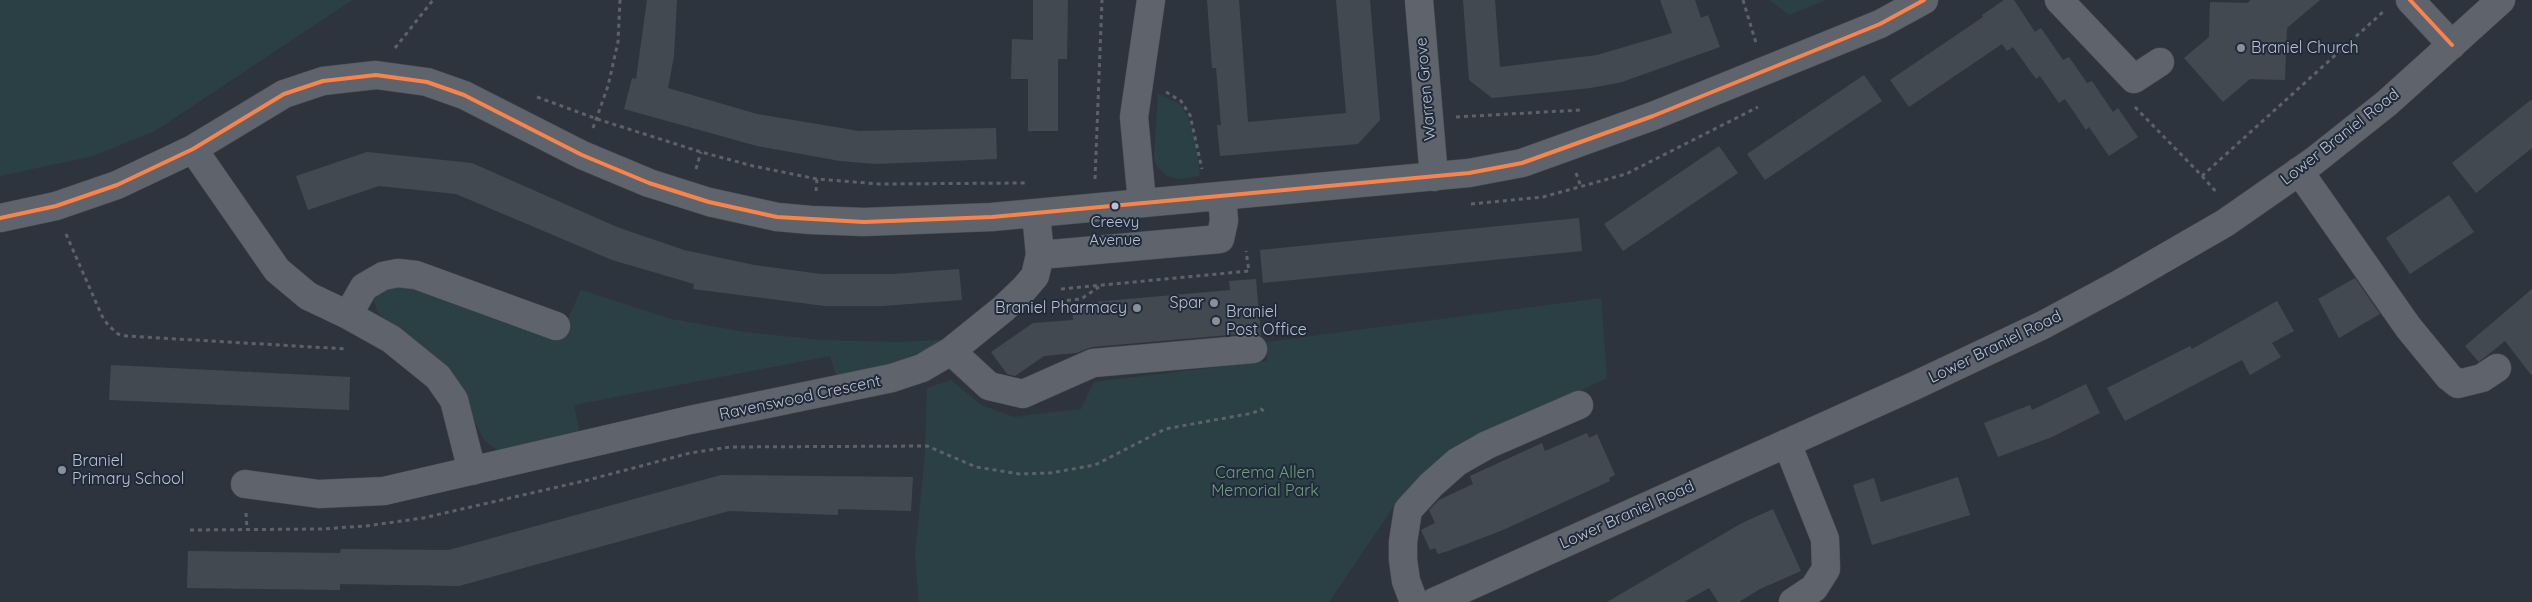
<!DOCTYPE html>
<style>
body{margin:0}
canvas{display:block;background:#2e343e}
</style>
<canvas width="2532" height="602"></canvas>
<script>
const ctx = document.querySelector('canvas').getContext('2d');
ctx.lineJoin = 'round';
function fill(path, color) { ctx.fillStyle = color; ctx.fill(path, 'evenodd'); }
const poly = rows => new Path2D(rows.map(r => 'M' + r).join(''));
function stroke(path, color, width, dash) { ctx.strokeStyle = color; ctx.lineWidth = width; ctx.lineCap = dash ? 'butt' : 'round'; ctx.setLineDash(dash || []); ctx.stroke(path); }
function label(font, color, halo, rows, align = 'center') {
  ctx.font = font + ' Quicksand,sans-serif'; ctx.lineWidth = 4; ctx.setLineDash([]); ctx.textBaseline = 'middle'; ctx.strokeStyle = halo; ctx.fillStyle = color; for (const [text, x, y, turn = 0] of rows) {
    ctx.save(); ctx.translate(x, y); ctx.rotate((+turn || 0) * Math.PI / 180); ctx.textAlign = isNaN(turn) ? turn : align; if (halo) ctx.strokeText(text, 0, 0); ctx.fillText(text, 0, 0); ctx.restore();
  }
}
fill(poly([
 [0,0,352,0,155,131,93,156,0,176],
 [1770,0,1826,0,1789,15],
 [1158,94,1180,104,1188,117,1196,143,1200,176,1178,179,1167,176,1158,168,1154,160],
 [400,281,559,339,581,290,671,319,745,332,821,340,897,342,940,340,932,347,876,371,843,379,836,374,830,356,574,405,579,429,577,434,514,450,498,450,484,440,474,420,464,391,450,370,418,342,378,313,374,302,375,293],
 [1601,298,1607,378,1460,446,1421,475,1396,503,1329,602,919,602,915,555,925,455,927,388,951,380,981,405,1014,417,1081,409,1094,382,1267,361,1267,342]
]), '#2a4045');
fill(poly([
 [647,0,677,0,674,56,668,88,757,114,859,131,996,128,997,159,875,164,840,161,757,146,624,109,632,78,636,79],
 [1033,0,1068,0,1067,59,1058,59,1058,131,1028,131,1028,79,1011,79,1012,39,1033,40],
 [1207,0,1239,0,1248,122,1346,113,1336,0,1370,0,1380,120,1358,144,1220,156,1217,125,1221,125,1216,68,1212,68],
 [1463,0,1495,0,1500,67,1597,55,1672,33,1660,0,1695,0,1701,18,1708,15,1720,47,1622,82,1591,88,1492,98,1469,80],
 [2004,0,2014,0,2035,32,2041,28,2063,60,2069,57,2087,83,2092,81,2113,112,2118,108,2138,137,2109,156,2089,127,2086,130,2065,99,2059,103,2040,76,2036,79,2013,47,2007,51,2002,44,1909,107,1890,80,1983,17,1982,15],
 [2251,0,2320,0,2287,28,2285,80,2250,79,2223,102,2184,58,2209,37,2210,2,2247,3],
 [1864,75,1882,101,1765,180,1747,154],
 [2532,99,2532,148,2476,193,2452,163],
 [1719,146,1738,173,1623,251,1604,224],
 [367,152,472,163,617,227,684,250,754,265,821,274,893,274,959,269,962,300,882,306,825,306,693,289,694,284,612,260,456,194,379,186,308,210,296,176],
 [2449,195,2474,232,2410,274,2386,238],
 [1579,218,1582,251,1263,283,1260,250],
 [2355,278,2380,314,2339,338,2318,299],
 [1256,279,1261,336,1252,333,1092,347,1076,353,1044,356,1015,376,1007,374,991,352,1033,323,1073,320,1072,304,1230,290,1229,281],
 [2532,289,2532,376,2505,341,2479,362,2465,346],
 [2277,301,2294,331,2272,343,2281,357,2250,375,2242,360,2125,421,2107,388,2190,346,2192,349],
 [111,365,350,377,349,410,109,400],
 [2086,384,2100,413,2052,437,1998,457,1984,423,2030,405,2032,410],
 [1587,433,1589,438,1597,434,1615,475,1609,478,1610,481,1503,530,1448,551,1438,554,1435,548,1430,550,1421,530,1435,523,1429,510,1439,500,1473,484,1470,476,1542,443,1545,451],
 [721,475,913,477,911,511,838,509,838,515,729,511,459,586,340,584,340,590,187,588,188,551,340,553,341,549,449,550],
 [1958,477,1970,515,1872,545,1853,485,1874,478,1881,502],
 [1773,509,1801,571,1760,589,1739,602,1718,602,1709,588,1684,602,1607,602,1742,523]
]), '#434951');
const minor = poly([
 [1419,0,1434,177],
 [2059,0,2134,79,2160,62],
 [2410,0,2452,45],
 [193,149,277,270,308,296,348,315,391,339,438,377,454,400,472,471],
 [2299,171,2408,327,2449,377,2458,384,2482,378,2497,368],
 [1142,202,1134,117,1151,0],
 [0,218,56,206,117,185,193,149,284,94,323,81,376,75,427,82,464,95,582,155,649,183,709,202,777,217,811,220,864,222,992,217,1469,173,1522,163,1653,116,1880,24,1924,0],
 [1040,255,1220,239,1224,221,1222,196],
 [348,315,364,287,383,276,398,273,416,275,556,326],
 [951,351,989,386,1023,394,1093,363,1253,349],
 [1787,443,1825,539,1826,569,1814,588,1793,602],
 [245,484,319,494,384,491,690,420,892,378,922,368,951,351,1003,309,1024,289,1035,276,1040,255,1036,213],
 [1414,602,1406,581,1403,560,1403,542,1408,510,1431,485,1457,462,1487,445,1579,405],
 [1434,602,1914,386,2043,325,2121,283,2225,223,2314,161,2387,103,2501,0]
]);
stroke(minor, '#4b4f56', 29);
stroke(poly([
 [1743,0,1756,43],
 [395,48,433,0],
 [1166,92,1181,101,1190,115,1202,169],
 [537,97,597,119,701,152,753,166,817,179,879,184,1026,183],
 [2135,107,2202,176,2384,11],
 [1456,117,1580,110],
 [593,128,608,86,618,42,620,0],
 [696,169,701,152],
 [1576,173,1581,187],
 [2202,176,2218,194],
 [1095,179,1102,0],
 [816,191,817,179],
 [1471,204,1543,197,1626,174,1758,107],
 [66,234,102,316,108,325,118,334,126,336,347,349],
 [1061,289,1249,271,1246,251],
 [1051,302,1081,299,1099,287],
 [246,513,247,529],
 [190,530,321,529,366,526,423,518,588,480,690,453,730,447,927,446,976,467,1020,474,1050,473,1095,465,1165,429,1253,413,1261,409,1265,412]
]), '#5c6268', 3, [4, 4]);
stroke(minor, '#5f636b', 28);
stroke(poly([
 [2410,0,2452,45],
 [0,218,56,206,117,185,193,149,284,94,323,81,376,75,427,82,464,95,582,155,649,183,709,202,777,217,864,222,992,217,1469,173,1522,163,1653,116,1880,24,1924,0]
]), '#f8844c', 4);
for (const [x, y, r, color] of [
 [2241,48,5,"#88909c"],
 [1115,206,4.5,"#b9c1ce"],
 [1214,303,5,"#88909c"],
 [1137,308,5,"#88909c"],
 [1216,321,5,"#88909c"],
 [62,470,5,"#88909c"]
]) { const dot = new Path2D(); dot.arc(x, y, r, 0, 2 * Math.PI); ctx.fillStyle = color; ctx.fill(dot); stroke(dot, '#202a3a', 2); }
label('15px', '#b9c1ce', '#202a3a', [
 ["Creevy",1115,222],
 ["Avenue",1115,240]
]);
label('16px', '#b9c1ce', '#202a3a', [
 ["Braniel Church",2251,48],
 ["Spar",1204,303,"right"],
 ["Braniel Pharmacy",1127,308,"right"],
 ["Braniel",1226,312],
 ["Post Office",1226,330],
 ["Braniel",72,461],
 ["Primary School",72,479]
], 'left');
label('16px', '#b9c1ce', '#202a3a', [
 ["Warren Grove",1426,89,-95],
 ["Lower Braniel Road",2340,137,-38],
 ["Lower Braniel Road",1995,347,-26],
 ["Ravenswood Crescent",800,398,-12],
 ["Lower Braniel Road",1627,515,-24]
]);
label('16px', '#709f7c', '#202a3a', [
 ["Carema Allen",1265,473],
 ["Memorial Park",1265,491]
]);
</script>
